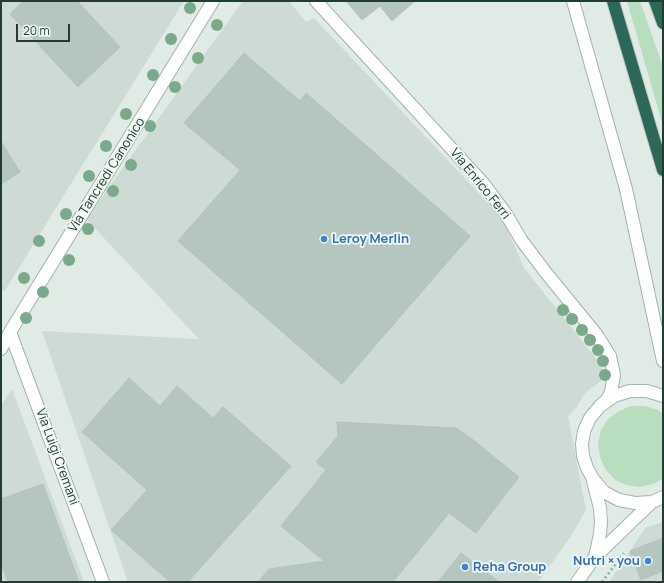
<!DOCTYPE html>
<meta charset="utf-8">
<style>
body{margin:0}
#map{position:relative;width:664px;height:583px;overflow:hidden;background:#e0ebe5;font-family:Manrope,sans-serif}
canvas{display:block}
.frame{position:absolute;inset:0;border:2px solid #213c32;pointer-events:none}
.scale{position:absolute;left:16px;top:24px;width:54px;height:18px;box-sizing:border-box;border:2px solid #213c32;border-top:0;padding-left:5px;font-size:12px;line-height:14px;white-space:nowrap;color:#213c32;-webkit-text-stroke:3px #f0f8f3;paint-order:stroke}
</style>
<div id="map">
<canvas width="664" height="583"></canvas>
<div class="frame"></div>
<div class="scale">20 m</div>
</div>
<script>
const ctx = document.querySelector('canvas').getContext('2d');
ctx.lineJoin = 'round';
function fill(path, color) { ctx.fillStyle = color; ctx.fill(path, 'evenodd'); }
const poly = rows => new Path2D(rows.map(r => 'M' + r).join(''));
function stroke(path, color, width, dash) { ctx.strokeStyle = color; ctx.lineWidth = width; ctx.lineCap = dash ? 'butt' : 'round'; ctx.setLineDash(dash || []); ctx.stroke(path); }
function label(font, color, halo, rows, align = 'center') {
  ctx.font = font + ' Manrope,sans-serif'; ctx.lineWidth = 3.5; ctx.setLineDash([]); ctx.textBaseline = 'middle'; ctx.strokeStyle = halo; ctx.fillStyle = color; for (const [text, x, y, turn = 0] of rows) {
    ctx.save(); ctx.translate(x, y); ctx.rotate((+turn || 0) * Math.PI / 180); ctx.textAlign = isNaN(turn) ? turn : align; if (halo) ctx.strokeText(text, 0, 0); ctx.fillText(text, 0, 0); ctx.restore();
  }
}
fill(poly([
 [1,1,184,1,4,292,1,289],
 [243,1,289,1,306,22,314,18,503,219,524,268,599,362,603,371,601,381,585,393,576,408,568,416,586,510,571,536,538,582,128,582,42,331,199,339,86,219],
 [12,389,84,582,1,582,1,406],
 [663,522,663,582,609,582,645,528]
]), '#cedbd4');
fill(poly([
 [627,1,640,1,663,67,663,126],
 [631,406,645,406,658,410,663,414,663,479,653,484,640,487,626,485,614,479,605,469,600,457,598,443,601,430,608,419,619,411]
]), '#b8ddbf');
const building = poly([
 [23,1,77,1,120,47,78,87,10,14,23,1],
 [346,1,415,1,392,21,380,6,362,20,346,1],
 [244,53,300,101,306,93,470,236,342,384,178,241,240,170,184,123,244,53],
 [1,141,20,172,1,184,1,141],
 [129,378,160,406,177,386,213,418,223,407,291,466,188,582,170,582,111,530,147,490,82,432,129,378],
 [337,422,456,428,472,439,519,477,476,533,449,513,393,582,258,582,269,569,324,561,281,526,326,470,316,462,338,436,337,422],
 [43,484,79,582,8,582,1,564,1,499,43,484],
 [663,538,663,571,641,580,630,551,663,538],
 [461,553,499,582,438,582,461,553]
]);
fill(building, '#b5c6be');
stroke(building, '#b2c5bc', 1);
const street = poly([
 [316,1,483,183,506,214,522,241,547,274,596,334,610,356,614,375,611,392,607,400,603,403],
 [573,1,608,125,626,189,663,361],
 [10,332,103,582],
 [1,349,10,332,213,1]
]);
const secondary = poly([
 [663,396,647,391,630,391,614,396,600,406,590,418,584,431,582,444,583,456,587,468,593,479,604,492,619,500,635,503,652,502,663,497],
 [593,481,600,508,601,521,600,534,595,557],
 [577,582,595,557,652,502]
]);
const highway = poly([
 [613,1,663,170],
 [655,1,663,23]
]);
stroke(street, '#a3b3ac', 14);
stroke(secondary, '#9fb7ac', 14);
stroke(highway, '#c1c8c6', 14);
stroke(poly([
 [602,582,624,553]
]), '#80af9d', 2.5, [2, 3]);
stroke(street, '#fff', 12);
stroke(secondary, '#fff', 12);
stroke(highway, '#2c6857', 12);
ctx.fillStyle = '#7ca98b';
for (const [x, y] of [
 [190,8],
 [217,25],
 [171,39],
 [198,58],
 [153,75],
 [175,87],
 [126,114],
 [150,126],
 [106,146],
 [131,165],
 [89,176],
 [113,191],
 [66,214],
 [88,229],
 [39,241],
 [69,260],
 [24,278],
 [43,292],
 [563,310],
 [26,318],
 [572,319],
 [582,330],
 [590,340],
 [598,350],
 [603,361],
 [605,375]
]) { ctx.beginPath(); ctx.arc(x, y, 6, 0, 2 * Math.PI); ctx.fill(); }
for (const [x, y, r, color] of [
 [324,239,4,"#3f7fe0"],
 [648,561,4,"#3f7fe0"],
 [465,567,4,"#3f7fe0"]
]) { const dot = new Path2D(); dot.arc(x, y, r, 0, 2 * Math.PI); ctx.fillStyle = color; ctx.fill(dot); stroke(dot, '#f0f8f3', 1.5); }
label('13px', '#213c32', '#f0f8f3', [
 ["Via Tancredi Canonico",107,175,-58],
 ["Via Enrico Ferri",480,184,51],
 ["Via Luigi Cremani",57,457,70]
]);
label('bold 13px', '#366cbe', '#f0f8f3', [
 ["Leroy Merlin",332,239],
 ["Nutri × you",640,561,"right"],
 ["Reha Group",473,567]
], 'left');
</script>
